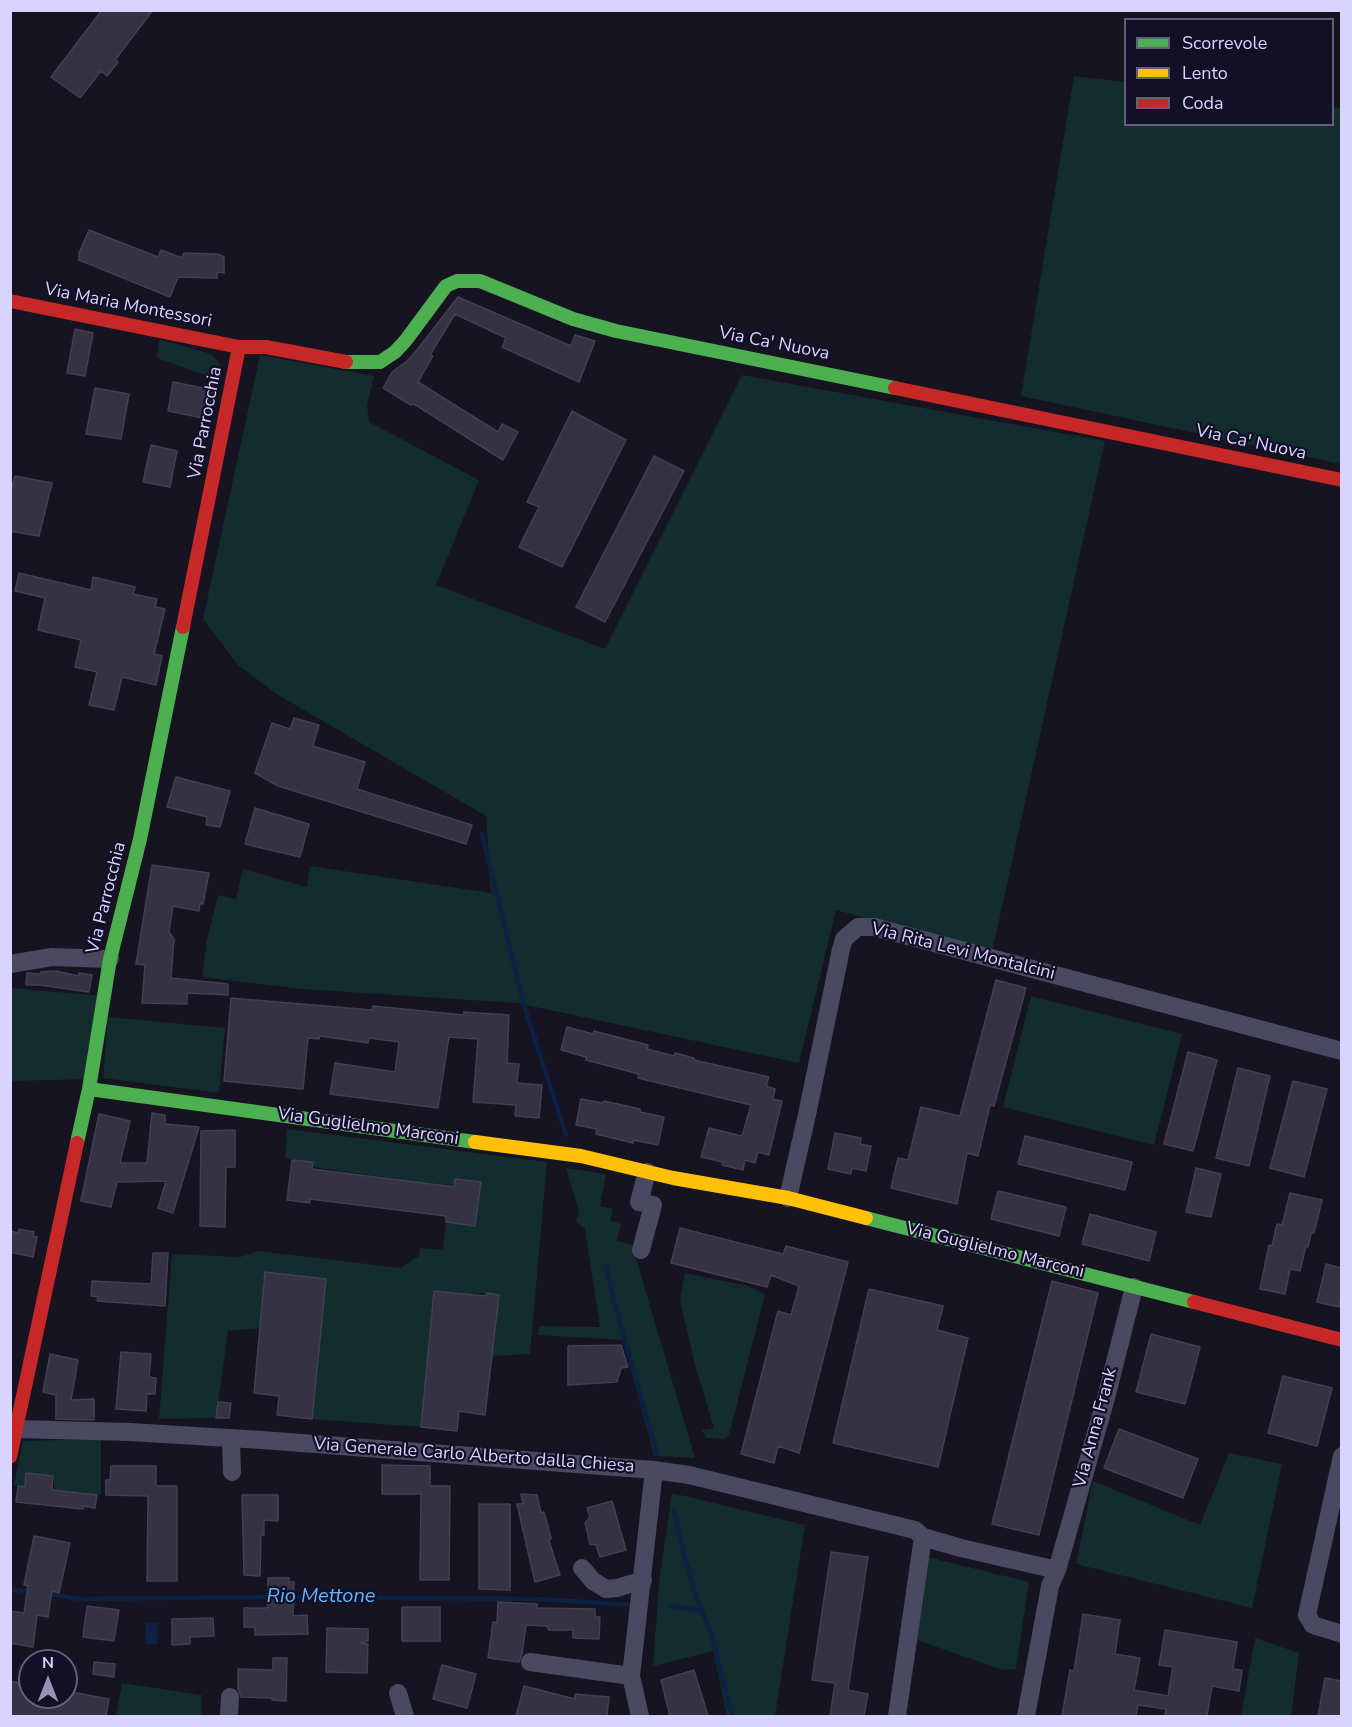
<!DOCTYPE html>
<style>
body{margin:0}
#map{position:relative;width:1352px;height:1727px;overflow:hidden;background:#161421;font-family:"Nunito Sans",sans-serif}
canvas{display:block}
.frame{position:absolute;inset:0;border:12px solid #d9d4ff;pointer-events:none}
.legend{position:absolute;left:1124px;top:18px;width:210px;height:108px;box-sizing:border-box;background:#130f26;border:2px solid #625e7d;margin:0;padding:8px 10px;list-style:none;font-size:18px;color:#d9d4ff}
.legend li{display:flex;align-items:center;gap:12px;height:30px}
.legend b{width:30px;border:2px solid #625e7d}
.north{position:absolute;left:18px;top:1649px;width:60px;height:60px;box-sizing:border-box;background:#130f26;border:2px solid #625e7d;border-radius:50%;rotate:0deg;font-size:16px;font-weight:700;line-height:24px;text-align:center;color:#d9d4ff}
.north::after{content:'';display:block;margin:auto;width:21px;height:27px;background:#9591b1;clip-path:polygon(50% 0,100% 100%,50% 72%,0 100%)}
</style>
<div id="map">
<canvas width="1352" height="1727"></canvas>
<div class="frame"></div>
<ul class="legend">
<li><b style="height:8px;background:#4caf50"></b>Scorrevole</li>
<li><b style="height:8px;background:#ffc107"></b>Lento</li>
<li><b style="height:8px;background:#c62828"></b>Coda</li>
</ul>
<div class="north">N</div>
</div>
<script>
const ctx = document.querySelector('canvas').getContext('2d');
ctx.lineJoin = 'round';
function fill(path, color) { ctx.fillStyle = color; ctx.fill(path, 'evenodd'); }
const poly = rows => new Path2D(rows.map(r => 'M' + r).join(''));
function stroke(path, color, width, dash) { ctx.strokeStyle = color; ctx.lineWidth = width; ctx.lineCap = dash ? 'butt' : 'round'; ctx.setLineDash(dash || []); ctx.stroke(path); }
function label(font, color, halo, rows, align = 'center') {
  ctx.font = font + ' "Nunito Sans",sans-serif'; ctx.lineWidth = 4.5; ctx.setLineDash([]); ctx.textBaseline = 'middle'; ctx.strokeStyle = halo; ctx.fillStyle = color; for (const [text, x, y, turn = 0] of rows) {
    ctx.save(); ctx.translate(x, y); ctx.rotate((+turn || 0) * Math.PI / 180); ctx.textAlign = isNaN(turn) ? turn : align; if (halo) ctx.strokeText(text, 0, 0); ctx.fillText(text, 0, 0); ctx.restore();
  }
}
fill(poly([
 [1074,76,1125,82,1126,124,1332,124,1333,107,1341,108,1341,464,1021,396],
 [159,339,211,354,218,361,222,368,222,381,157,358],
 [260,355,374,376,367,405,369,422,479,480,436,585,605,649,742,375,1105,441,992,952,836,910,799,1063,517,1003,302,989,202,977,207,940,218,895,236,899,243,869,307,887,310,866,491,893,486,816,278,695,238,665,203,619],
 [10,988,104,996,90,1079,11,1081],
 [1031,996,1182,1034,1154,1145,1003,1107],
 [108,1017,225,1028,219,1093,103,1078],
 [287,1129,547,1162,530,1354,492,1356,499,1295,434,1291,421,1427,312,1419,326,1279,265,1272,260,1328,228,1331,216,1418,159,1419,172,1254,240,1257,259,1251,400,1268,419,1256,420,1248,443,1250,446,1222,475,1225,480,1182,455,1179,454,1187,313,1167,313,1162,285,1158],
 [566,1168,606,1174,600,1206,613,1209,610,1221,621,1224,617,1241,632,1245,695,1458,654,1456,623,1340,538,1335,540,1326,600,1327,585,1229,576,1222,579,1211],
 [685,1273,748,1286,765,1294,729,1435,724,1439,706,1438,702,1430,714,1428,695,1365,680,1300],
 [101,1439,101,1495,54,1490,54,1476,27,1473,25,1487,14,1485,23,1441],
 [1229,1453,1282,1464,1252,1608,1076,1564,1093,1481,1200,1525],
 [672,1493,805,1525,775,1716,727,1716,713,1651,653,1666,659,1583],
 [927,1557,1029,1582,1016,1669,1003,1670,917,1640],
 [1255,1638,1299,1653,1291,1716,1241,1716],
 [122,1683,202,1695,201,1716,116,1716]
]), '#132c2d');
fill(poly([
 [146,1623,158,1623,157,1644,145,1644]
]), '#0d2144');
stroke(poly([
 [482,834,524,1005,566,1135],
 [606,1265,613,1298,657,1454],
 [674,1509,684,1556,697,1598,711,1633,732,1716],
 [10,1590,32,1591],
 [46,1593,79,1599,271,1597],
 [288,1597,538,1599,631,1605],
 [670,1606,702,1611]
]), '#0d2144', 4.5);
const building = poly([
 [102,10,153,10,115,60,118,62,107,76,101,71,80,98,51,77,102,10],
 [89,230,158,257,161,250,182,258,184,253,218,254,224,257,224,273,217,272,217,278,178,277,170,297,79,260,79,253,89,230],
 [458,297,571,346,575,335,595,341,579,382,502,347,506,338,455,314,430,355,433,356,418,382,498,432,502,424,518,432,503,460,414,404,411,405,383,388,392,372,406,362,417,350,458,297],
 [75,329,93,333,85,376,67,373,75,329],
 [173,382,213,390,208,419,168,411,173,382],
 [95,388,129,394,121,439,86,434,95,388],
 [572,411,626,440,562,567,519,547,539,507,527,502,572,411],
 [151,445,177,451,170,487,143,482,151,445],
 [654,456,684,471,605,622,576,607,654,456],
 [15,476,52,483,39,536,10,531,10,494,15,476],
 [19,573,91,590,93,577,135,587,133,594,157,599,155,607,165,609,154,654,162,656,156,685,122,677,114,710,89,705,97,672,75,667,81,640,38,630,45,598,15,591,19,573],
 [294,718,319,725,313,746,365,762,357,789,472,825,466,844,278,786,255,773,272,723,290,729,294,718],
 [176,777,230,791,220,827,206,825,207,817,167,807,176,777],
 [255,808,309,824,300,857,245,844,255,808],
 [152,865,209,873,203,904,200,903,199,911,173,906,169,932,174,939,171,978,228,984,228,995,187,993,187,1004,142,1003,145,965,136,964,152,865],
 [56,971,79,976,79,973,92,975,89,992,39,985,26,985,27,973,40,974,41,972,56,971],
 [996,980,1026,988,994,1106,990,1105,978,1156,967,1153,957,1204,891,1188,898,1158,908,1160,921,1107,960,1116,996,980],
 [231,998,372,1010,373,1006,464,1015,464,1012,509,1015,507,1063,519,1064,517,1083,542,1085,539,1118,515,1116,516,1105,473,1102,478,1039,449,1037,438,1108,330,1094,335,1063,395,1072,399,1042,369,1038,368,1043,320,1036,319,1039,308,1038,303,1089,224,1081,231,998],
 [567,1027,593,1034,594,1031,648,1045,647,1049,674,1056,675,1053,694,1058,694,1060,769,1077,766,1086,775,1089,773,1099,782,1101,769,1155,758,1152,755,1163,745,1160,743,1170,722,1165,723,1162,701,1157,709,1128,742,1136,751,1105,638,1078,639,1074,586,1060,586,1057,561,1050,567,1027],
 [1188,1052,1217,1060,1193,1151,1164,1144,1188,1052],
 [1238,1068,1270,1076,1249,1166,1216,1158,1238,1068],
 [1293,1081,1327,1089,1304,1177,1270,1168,1293,1081],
 [581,1099,603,1103,604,1101,640,1109,640,1112,664,1117,658,1145,633,1140,633,1143,596,1134,597,1129,576,1125,581,1099],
 [152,1113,165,1115,165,1124,199,1127,173,1213,158,1208,166,1181,117,1182,111,1207,81,1201,99,1114,130,1121,120,1163,147,1163,152,1113],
 [235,1130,235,1167,226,1167,225,1227,200,1226,201,1131,235,1130],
 [835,1133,861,1138,860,1144,871,1146,866,1171,852,1168,851,1174,828,1169,835,1133],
 [1025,1136,1132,1162,1125,1190,1018,1164,1025,1136],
 [292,1160,313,1162,312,1169,454,1187,455,1179,481,1182,475,1226,446,1222,446,1216,310,1199,310,1203,287,1200,292,1160],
 [1196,1168,1221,1174,1211,1217,1186,1212,1196,1168],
 [998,1191,1066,1207,1059,1236,991,1219,998,1191],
 [1290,1193,1322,1200,1314,1233,1311,1233,1308,1247,1306,1246,1300,1271,1290,1269,1285,1294,1260,1289,1269,1245,1272,1246,1277,1224,1282,1225,1290,1193],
 [1090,1214,1156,1232,1149,1261,1082,1244,1090,1214],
 [680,1228,783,1254,786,1246,848,1262,799,1453,778,1446,774,1463,741,1454,778,1311,791,1315,799,1286,771,1275,767,1287,671,1263,680,1228],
 [19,1229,34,1232,33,1236,37,1237,33,1257,10,1252,10,1231,18,1233,19,1229],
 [153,1253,168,1253,165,1306,97,1301,98,1297,91,1296,92,1281,151,1284,153,1253],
 [1326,1264,1341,1268,1341,1297,1339,1307,1317,1302,1326,1264],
 [265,1272,326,1279,312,1419,277,1415,279,1396,254,1393,265,1272],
 [1052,1281,1098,1293,1039,1535,992,1524,1052,1281],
 [869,1289,943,1306,937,1330,968,1338,938,1467,833,1443,869,1289],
 [434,1291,486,1296,487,1293,499,1295,485,1415,459,1411,457,1431,421,1427,434,1291],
 [1151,1334,1200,1347,1185,1404,1136,1392,1151,1334],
 [621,1345,628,1367,621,1368,617,1382,568,1385,568,1346,621,1345],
 [121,1352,151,1354,149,1377,156,1378,155,1394,147,1394,146,1411,116,1409,121,1352],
 [50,1354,78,1360,71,1400,94,1399,94,1420,56,1419,56,1395,43,1392,50,1354],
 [1283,1376,1332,1388,1317,1446,1268,1433,1283,1376],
 [218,1402,231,1403,229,1418,216,1418,218,1402],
 [1119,1429,1198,1459,1183,1498,1104,1468,1119,1429],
 [382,1465,430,1466,430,1486,450,1486,449,1580,420,1580,421,1494,382,1494,382,1465],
 [111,1466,156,1466,156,1486,177,1486,177,1581,147,1581,148,1496,106,1495,106,1480,110,1480,111,1466],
 [26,1473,53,1476,52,1490,97,1495,95,1508,83,1506,83,1509,16,1502,18,1486,25,1487,26,1473],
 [521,1494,537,1495,541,1513,544,1512,551,1538,549,1541,560,1575,535,1582,517,1504,523,1504,521,1494],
 [242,1495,278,1495,278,1521,264,1520,264,1535,261,1535,260,1576,244,1575,242,1495],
 [612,1501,626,1550,600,1557,596,1545,590,1544,585,1523,590,1517,587,1508,612,1501],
 [479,1504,510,1504,510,1590,479,1589,479,1504],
 [34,1536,70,1543,59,1593,52,1591,48,1617,37,1615,33,1647,10,1643,10,1611,24,1613,28,1586,24,1585,34,1536],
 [831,1552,868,1557,848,1690,868,1694,864,1716,830,1716,835,1683,812,1680,831,1552],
 [268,1578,289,1578,289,1582,294,1582,293,1616,307,1615,308,1634,255,1635,255,1627,244,1627,244,1608,267,1608,268,1578],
 [498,1602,537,1604,537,1608,595,1609,595,1617,600,1617,599,1639,573,1638,573,1630,549,1630,547,1626,526,1625,522,1654,519,1662,488,1658,493,1622,497,1623,498,1602],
 [87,1606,119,1610,114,1641,83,1637,87,1606],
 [402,1607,440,1607,440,1641,402,1641,402,1607],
 [1083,1614,1120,1620,1115,1654,1140,1658,1134,1690,1168,1696,1173,1667,1159,1665,1165,1630,1237,1642,1233,1669,1242,1670,1239,1691,1212,1686,1207,1716,1165,1716,1166,1709,1138,1705,1136,1716,1062,1716,1070,1670,1074,1671,1083,1614],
 [213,1618,214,1636,190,1637,190,1644,172,1645,172,1619,213,1618],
 [327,1628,368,1629,368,1641,360,1643,368,1644,367,1673,326,1672,327,1628],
 [273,1658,287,1658,286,1701,272,1700,272,1698,241,1697,238,1689,238,1669,273,1670,273,1658],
 [94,1662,115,1664,114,1677,93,1674,94,1662],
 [442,1665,476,1674,467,1708,433,1699,442,1665],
 [694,1670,708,1716,670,1716,661,1680,694,1670],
 [1325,1678,1341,1681,1341,1716,1318,1716,1325,1678],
 [10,1681,30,1685,30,1697,66,1697,66,1691,109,1699,106,1716,10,1716,10,1681],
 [524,1686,575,1699,575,1694,609,1697,607,1716,516,1716,524,1686]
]);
fill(building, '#343243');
stroke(building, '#433f54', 1.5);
stroke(poly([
 [10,964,52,957,110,959],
 [788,1198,808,1110,841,949,844,939,858,927,874,927,1342,1051],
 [641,1250,653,1205,639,1202,647,1172],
 [16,1429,130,1432,262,1440,654,1470,689,1475,915,1530,923,1537,961,1548,1057,1570],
 [228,1438,231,1442,232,1472],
 [1342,1456,1307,1615,1313,1625,1342,1634],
 [582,1568,593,1581,606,1589,617,1588,643,1580],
 [530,1662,631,1676],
 [398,1693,405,1716],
 [229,1716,230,1697],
 [640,1716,631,1676,654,1470],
 [897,1716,923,1537],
 [1026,1716,1050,1586,1057,1570,1106,1398,1134,1287]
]), '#4a4962', 18);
stroke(poly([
 [346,362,380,362,395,352,406,340,446,286,457,281,480,281,573,319,616,331,895,388],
 [89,1089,475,1142],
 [77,1143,89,1089,110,959,140,839,183,627],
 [866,1218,1194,1302]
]), '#4caf50', 14);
stroke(poly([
 [475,1142,581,1156,673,1178,788,1198,866,1218]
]), '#ffc107', 14);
stroke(poly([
 [10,301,239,347,266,347,346,362],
 [895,388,1342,480],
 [183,627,239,347],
 [1194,1302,1342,1340],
 [10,1457,77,1143]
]), '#c62828', 14);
label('18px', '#d9d4ff', '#130f26', [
 ["Via Maria Montessori",128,306,11],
 ["Via Ca' Nuova",774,344,11],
 ["Via Parrocchia",206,423,-79],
 ["Via Ca' Nuova",1251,443,12],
 ["Via Parrocchia",107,898,-76],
 ["Via Rita Levi Montalcini",963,952,14],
 ["Via Guglielmo Marconi",368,1127,8],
 ["Via Guglielmo Marconi",995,1251,14],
 ["Via Anna Frank",1096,1428,-75],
 ["Via Generale Carlo Alberto dalla Chiesa",474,1456,4]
]);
label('italic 20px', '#62b6ff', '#130f26', [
 ["Rio Mettone",321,1597]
]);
</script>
